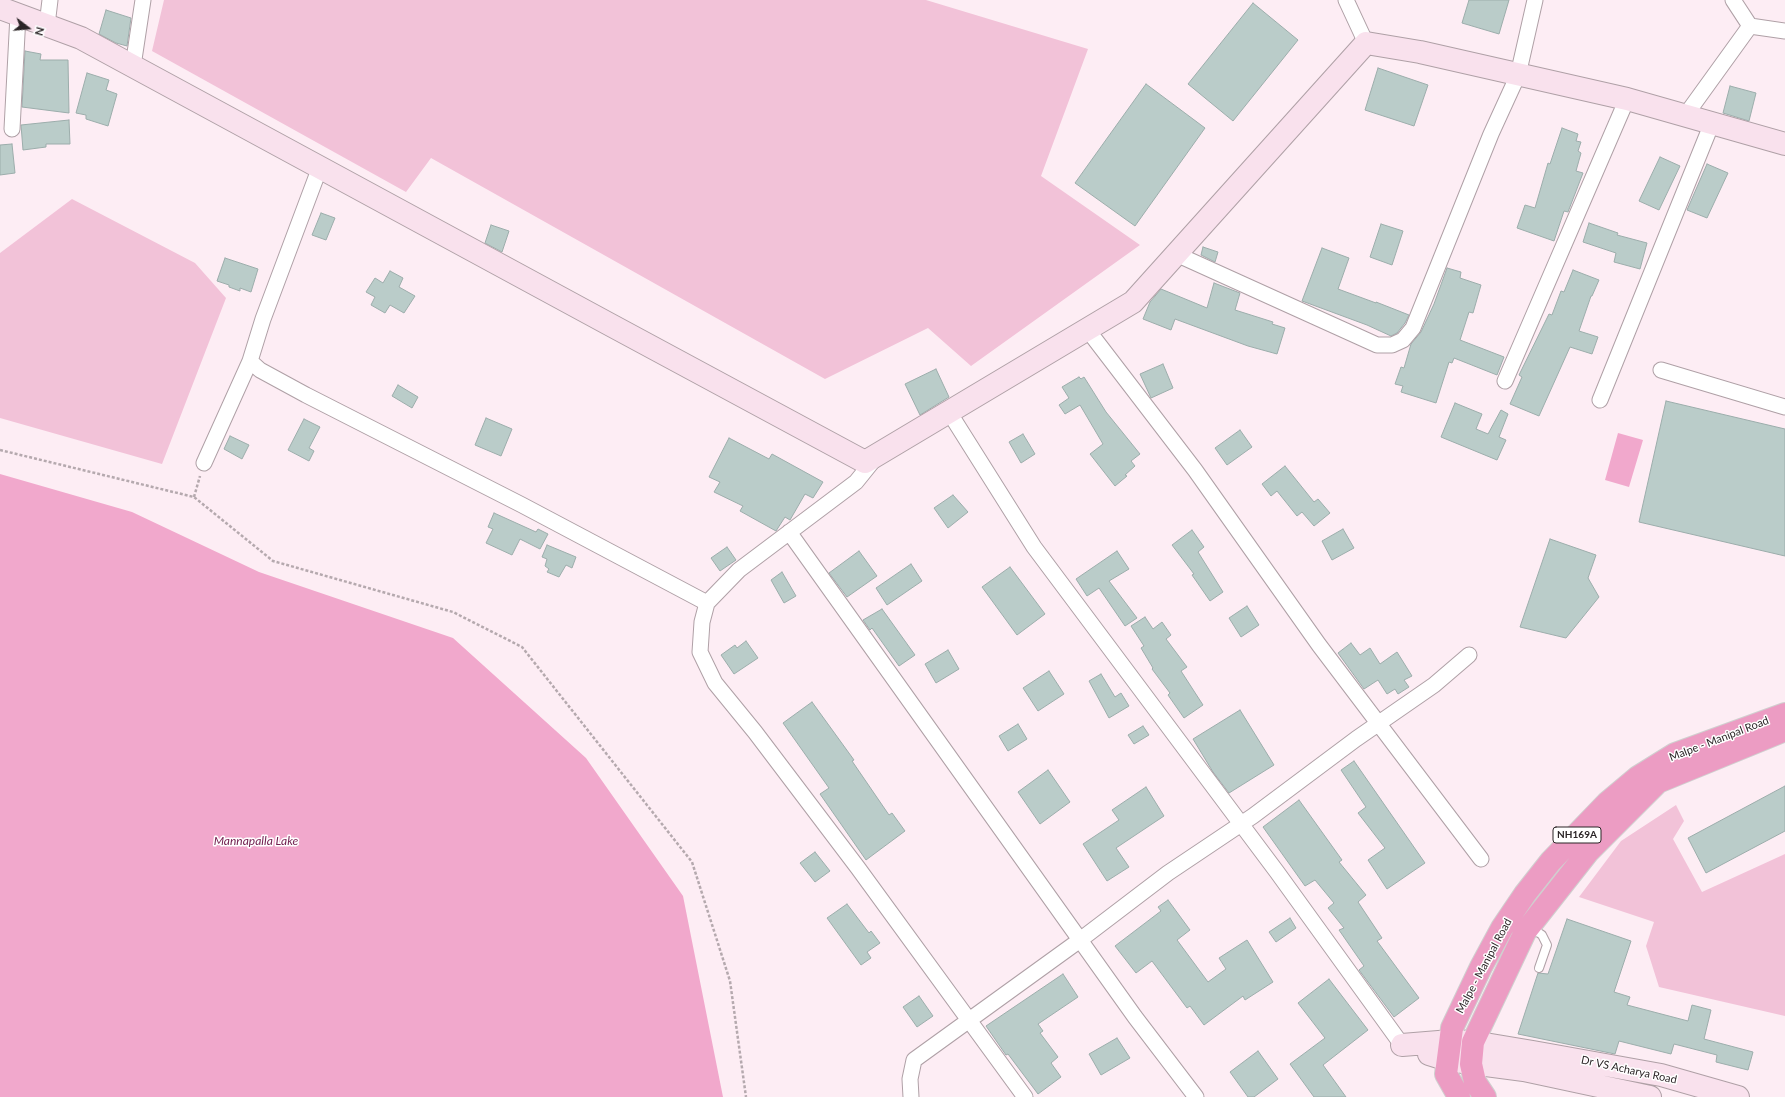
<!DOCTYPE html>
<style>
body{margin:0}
#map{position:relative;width:1785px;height:1097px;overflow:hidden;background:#fdedf4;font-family:Lato,sans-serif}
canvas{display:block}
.north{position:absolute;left:8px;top:8px;width:40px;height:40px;-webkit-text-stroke:3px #fff;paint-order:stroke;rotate:106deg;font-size:11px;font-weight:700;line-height:16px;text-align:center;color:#2b2527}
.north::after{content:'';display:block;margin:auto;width:14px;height:18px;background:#2b2527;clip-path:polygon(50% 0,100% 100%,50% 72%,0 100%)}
</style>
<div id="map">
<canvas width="1785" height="1097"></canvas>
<div class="north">N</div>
</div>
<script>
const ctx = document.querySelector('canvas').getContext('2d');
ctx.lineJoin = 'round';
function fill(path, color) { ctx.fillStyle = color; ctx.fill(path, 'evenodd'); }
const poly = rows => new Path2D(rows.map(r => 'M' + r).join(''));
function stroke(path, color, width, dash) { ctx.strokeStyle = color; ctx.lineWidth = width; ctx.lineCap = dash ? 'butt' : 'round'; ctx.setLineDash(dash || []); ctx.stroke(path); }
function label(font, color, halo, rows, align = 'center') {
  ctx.font = font + ' Lato,sans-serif'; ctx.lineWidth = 3; ctx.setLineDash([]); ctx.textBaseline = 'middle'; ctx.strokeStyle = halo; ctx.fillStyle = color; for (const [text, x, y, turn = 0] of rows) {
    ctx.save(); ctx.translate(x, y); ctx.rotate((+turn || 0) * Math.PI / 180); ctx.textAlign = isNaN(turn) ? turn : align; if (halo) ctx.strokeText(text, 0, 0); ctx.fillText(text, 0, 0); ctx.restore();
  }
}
fill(poly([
 [164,0,926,0,1088,49,1041,176,1140,245,971,366,928,328,825,379,431,158,406,192,152,51],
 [72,199,195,263,226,298,162,464,0,418,0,253],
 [1676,805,1684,821,1673,839,1702,892,1785,854,1785,1016,1659,987,1646,946,1654,922,1579,897,1621,841]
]), '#f2c2d8');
fill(poly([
 [1618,433,1643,440,1629,487,1605,480],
 [0,474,132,512,259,572,453,638,586,758,683,896,723,1097,0,1097]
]), '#f1a8cc');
const building = poly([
 [1469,0,1509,0,1499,34,1462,23,1469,0],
 [1253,3,1298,40,1233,121,1188,84,1253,3],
 [106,10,131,18,127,46,116,43,99,34,106,10],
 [25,51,41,54,40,60,68,60,69,113,22,107,25,51],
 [1378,68,1428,85,1414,126,1365,110,1378,68],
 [87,73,109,80,106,90,117,94,108,126,86,119,86,115,76,113,87,73],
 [1146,84,1205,128,1135,226,1075,183,1146,84],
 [1730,86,1756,93,1749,121,1723,113,1730,86],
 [69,120,70,144,46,144,46,147,23,150,21,125,69,120],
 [1562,128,1578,134,1576,141,1581,142,1578,151,1581,153,1576,171,1583,173,1568,212,1564,211,1554,241,1517,228,1525,205,1535,208,1548,163,1550,164,1562,128],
 [12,144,15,173,0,175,0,145,12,144],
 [1660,157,1680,166,1659,210,1639,201,1660,157],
 [1707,164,1728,173,1707,218,1687,210,1707,164],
 [321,213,335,218,326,240,312,235,321,213],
 [1589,223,1618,233,1617,235,1647,243,1640,269,1614,262,1616,253,1583,242,1589,223],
 [1381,224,1403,231,1392,265,1370,257,1381,224],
 [491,225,509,231,502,252,485,243,491,225],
 [1203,247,1218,252,1215,262,1201,255,1203,247],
 [1322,248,1349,258,1338,289,1376,303,1376,302,1409,315,1405,323,1397,333,1391,336,1367,325,1302,301,1322,248],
 [225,258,258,269,251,292,240,288,240,291,229,287,229,285,217,281,225,258],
 [1447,268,1461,272,1460,278,1481,285,1473,313,1469,312,1460,340,1504,357,1497,375,1454,358,1452,363,1449,362,1436,403,1401,392,1403,386,1395,384,1401,367,1404,368,1411,344,1421,332,1434,304,1447,268],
 [1573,270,1599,280,1592,296,1591,296,1579,331,1598,337,1592,354,1570,347,1539,416,1510,404,1522,377,1519,375,1549,314,1552,315,1561,291,1564,292,1573,270],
 [390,271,403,278,399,287,415,296,404,313,390,305,385,313,371,305,375,297,366,292,375,278,383,283,390,271],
 [1214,283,1240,293,1235,310,1273,322,1272,324,1285,328,1277,354,1248,346,1175,319,1171,330,1143,319,1150,302,1161,289,1207,308,1214,283],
 [1163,364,1173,388,1151,398,1140,374,1163,364],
 [936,369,949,397,920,415,905,384,936,369],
 [1079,377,1081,379,1084,377,1106,412,1140,454,1131,461,1135,466,1125,475,1127,476,1115,486,1090,454,1103,444,1080,405,1065,414,1059,405,1069,398,1062,387,1079,377],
 [398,385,418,397,412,408,392,396,398,385],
 [1666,401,1785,429,1785,556,1639,522,1666,401],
 [1455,403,1482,414,1476,429,1488,434,1501,410,1508,414,1499,437,1506,440,1497,460,1441,437,1455,403],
 [486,418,512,429,501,456,475,445,486,418],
 [304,419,320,427,309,448,314,451,309,461,288,450,304,419],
 [1240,430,1252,447,1227,465,1215,448,1240,430],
 [1023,434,1035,454,1021,463,1009,442,1023,434],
 [230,436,249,445,242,459,224,449,230,436],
 [729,438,769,459,772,454,823,482,813,498,805,494,790,520,785,517,776,531,740,511,743,506,714,492,720,482,709,477,729,438],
 [1285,466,1314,502,1318,499,1330,513,1314,526,1302,512,1297,516,1277,491,1271,496,1262,484,1285,466],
 [953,495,968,512,948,528,934,508,953,495],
 [494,513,536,532,538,529,548,534,540,549,520,539,512,555,486,543,493,529,488,527,494,513],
 [1343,529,1354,548,1332,560,1322,541,1343,529],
 [1192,530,1204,547,1198,552,1223,592,1210,601,1192,575,1194,574,1172,545,1192,530],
 [1550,539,1596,555,1588,578,1599,597,1566,638,1520,627,1550,539],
 [547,545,576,557,572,568,566,565,559,577,547,572,549,569,545,566,547,559,542,557,547,545],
 [727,547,736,560,720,571,711,558,727,547],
 [859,551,877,576,847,597,829,573,859,551],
 [1117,551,1129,569,1109,581,1137,618,1125,626,1099,588,1087,596,1076,579,1117,551],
 [911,564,922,581,887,605,876,588,911,564],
 [1010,567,1045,614,1017,635,982,587,1010,567],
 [782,572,796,596,784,603,771,580,782,572],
 [1247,606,1259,625,1241,637,1229,618,1247,606],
 [882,609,915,655,899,666,872,628,870,630,863,620,882,609],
 [1145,617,1153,629,1162,622,1171,635,1166,639,1187,667,1181,671,1203,705,1184,718,1168,695,1170,693,1152,669,1153,668,1141,648,1144,646,1131,626,1145,617],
 [746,641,758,658,734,674,721,655,735,645,737,648,746,641],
 [1351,643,1360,655,1370,648,1380,664,1397,652,1412,676,1404,680,1409,687,1398,694,1395,689,1387,694,1378,680,1364,689,1338,653,1351,643],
 [948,650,959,669,936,683,925,664,948,650],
 [1049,671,1064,694,1038,711,1023,688,1049,671],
 [1101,674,1115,697,1121,693,1129,706,1109,718,1089,681,1101,674],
 [812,702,854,760,852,761,889,815,892,813,905,831,866,860,820,794,829,788,783,723,812,702],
 [1240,710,1274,765,1229,793,1213,772,1193,739,1240,710],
 [1018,724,1027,739,1008,751,999,736,1018,724],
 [1143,726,1149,735,1134,744,1128,735,1143,726],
 [1354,761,1425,863,1387,889,1368,860,1385,848,1358,813,1366,807,1341,770,1354,761],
 [1048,770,1070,802,1040,824,1018,792,1048,770],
 [1785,786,1785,831,1706,873,1688,838,1785,786],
 [1146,787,1164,816,1116,848,1129,867,1107,881,1083,844,1119,820,1112,810,1146,787],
 [1299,800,1342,860,1339,862,1366,895,1358,902,1382,938,1377,941,1419,998,1394,1017,1359,970,1364,966,1339,930,1344,928,1328,908,1334,903,1315,880,1305,886,1263,827,1299,800],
 [815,852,830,871,815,882,800,863,815,852],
 [1168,900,1190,930,1177,940,1208,982,1226,969,1219,958,1247,940,1273,982,1245,1000,1243,996,1204,1025,1190,1006,1187,1008,1152,961,1136,973,1115,946,1161,911,1158,907,1168,900],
 [847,904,869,933,871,931,880,943,867,952,871,958,861,965,827,918,847,904],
 [1290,918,1296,928,1276,942,1269,932,1290,918],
 [1567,919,1631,941,1614,992,1630,997,1627,1005,1688,1021,1692,1005,1711,1010,1704,1039,1753,1052,1748,1070,1716,1062,1717,1055,1674,1044,1671,1054,1619,1041,1615,1054,1518,1034,1538,973,1548,974,1567,919],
 [1063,974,1078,997,1038,1024,1043,1031,1040,1033,1058,1057,1051,1063,1061,1077,1038,1094,1008,1054,1006,1055,986,1026,1063,974],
 [1329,979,1368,1030,1323,1065,1346,1097,1314,1097,1290,1064,1325,1038,1298,1003,1329,979],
 [919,996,933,1016,917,1027,903,1007,919,996],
 [1117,1038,1130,1058,1101,1075,1089,1054,1117,1038],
 [1258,1051,1278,1079,1254,1097,1248,1097,1230,1072,1258,1051]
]);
fill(building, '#baccc9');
stroke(building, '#9cadab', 1);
const lane = poly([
 [1530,927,1542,935,1547,945,1539,968]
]);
const street = poly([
 [1346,0,1366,43],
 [1733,0,1750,26,1785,31],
 [47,25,50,0],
 [133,66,143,0],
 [1685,116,1750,26],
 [12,129,18,15],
 [320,167,263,319,250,361,260,370,306,395,522,505,707,603],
 [1176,254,1377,345,1392,345,1403,340,1413,328,1491,134,1518,75,1535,0],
 [1087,329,1195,470,1319,645,1481,859],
 [1661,370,1785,407],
 [1505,381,1627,99],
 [1600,400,1712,123],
 [949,412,1034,547,1277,872,1402,1045],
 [877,456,856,482,739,570,707,603,702,622,700,652,715,683,755,732,858,868,1025,1097],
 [204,463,250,361],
 [789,532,1135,1017,1196,1097],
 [911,1097,910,1079,914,1060,1080,940,1168,873,1253,816,1356,739,1434,685,1469,655]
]);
const secondary = poly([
 [0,8,81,38,607,323,865,462,1133,302,1366,43,1420,52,1627,99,1785,144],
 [1402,1045,1451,1041,1473,1042,1533,1052,1661,1075,1738,1097],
 [1429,1054,1448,1060,1524,1070,1650,1097]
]);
const highway = poly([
 [1459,1097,1446,1074,1452,1028,1481,967,1502,928,1525,894,1551,861,1607,803,1638,777,1675,754,1785,714],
 [1485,1097,1475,1082,1471,1064,1473,1042,1525,932,1588,852,1658,782,1785,730]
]);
stroke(lane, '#afa0a6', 10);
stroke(street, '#afa0a6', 17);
stroke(secondary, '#afa0a6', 24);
stroke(highway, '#d0cfcf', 24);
stroke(poly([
 [0,450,194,497,273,561,453,612,522,647,692,862,730,981,746,1097],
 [194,497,200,476]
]), '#b5a9ae', 2.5, [3, 2]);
stroke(lane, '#fff', 8);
stroke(street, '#fff', 15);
stroke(secondary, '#f9e1ed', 22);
stroke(highway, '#ec9cc3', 22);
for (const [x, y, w] of [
 [1577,835,48]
]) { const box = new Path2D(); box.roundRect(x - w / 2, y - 8, w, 16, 3); ctx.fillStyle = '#fff'; ctx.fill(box); stroke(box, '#2b2527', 1); }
label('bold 10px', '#2b2527', null, [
 ["NH169A",1577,835]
]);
label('11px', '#2b2527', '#fff', [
 ["Malpe - Manipal Road",1719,739,-21],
 ["Malpe - Manipal Road",1484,966,-62],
 ["Dr VS Acharya Road",1629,1070,12]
]);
label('italic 12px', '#732151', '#fff', [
 ["Mannapalla Lake",256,841]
]);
</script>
